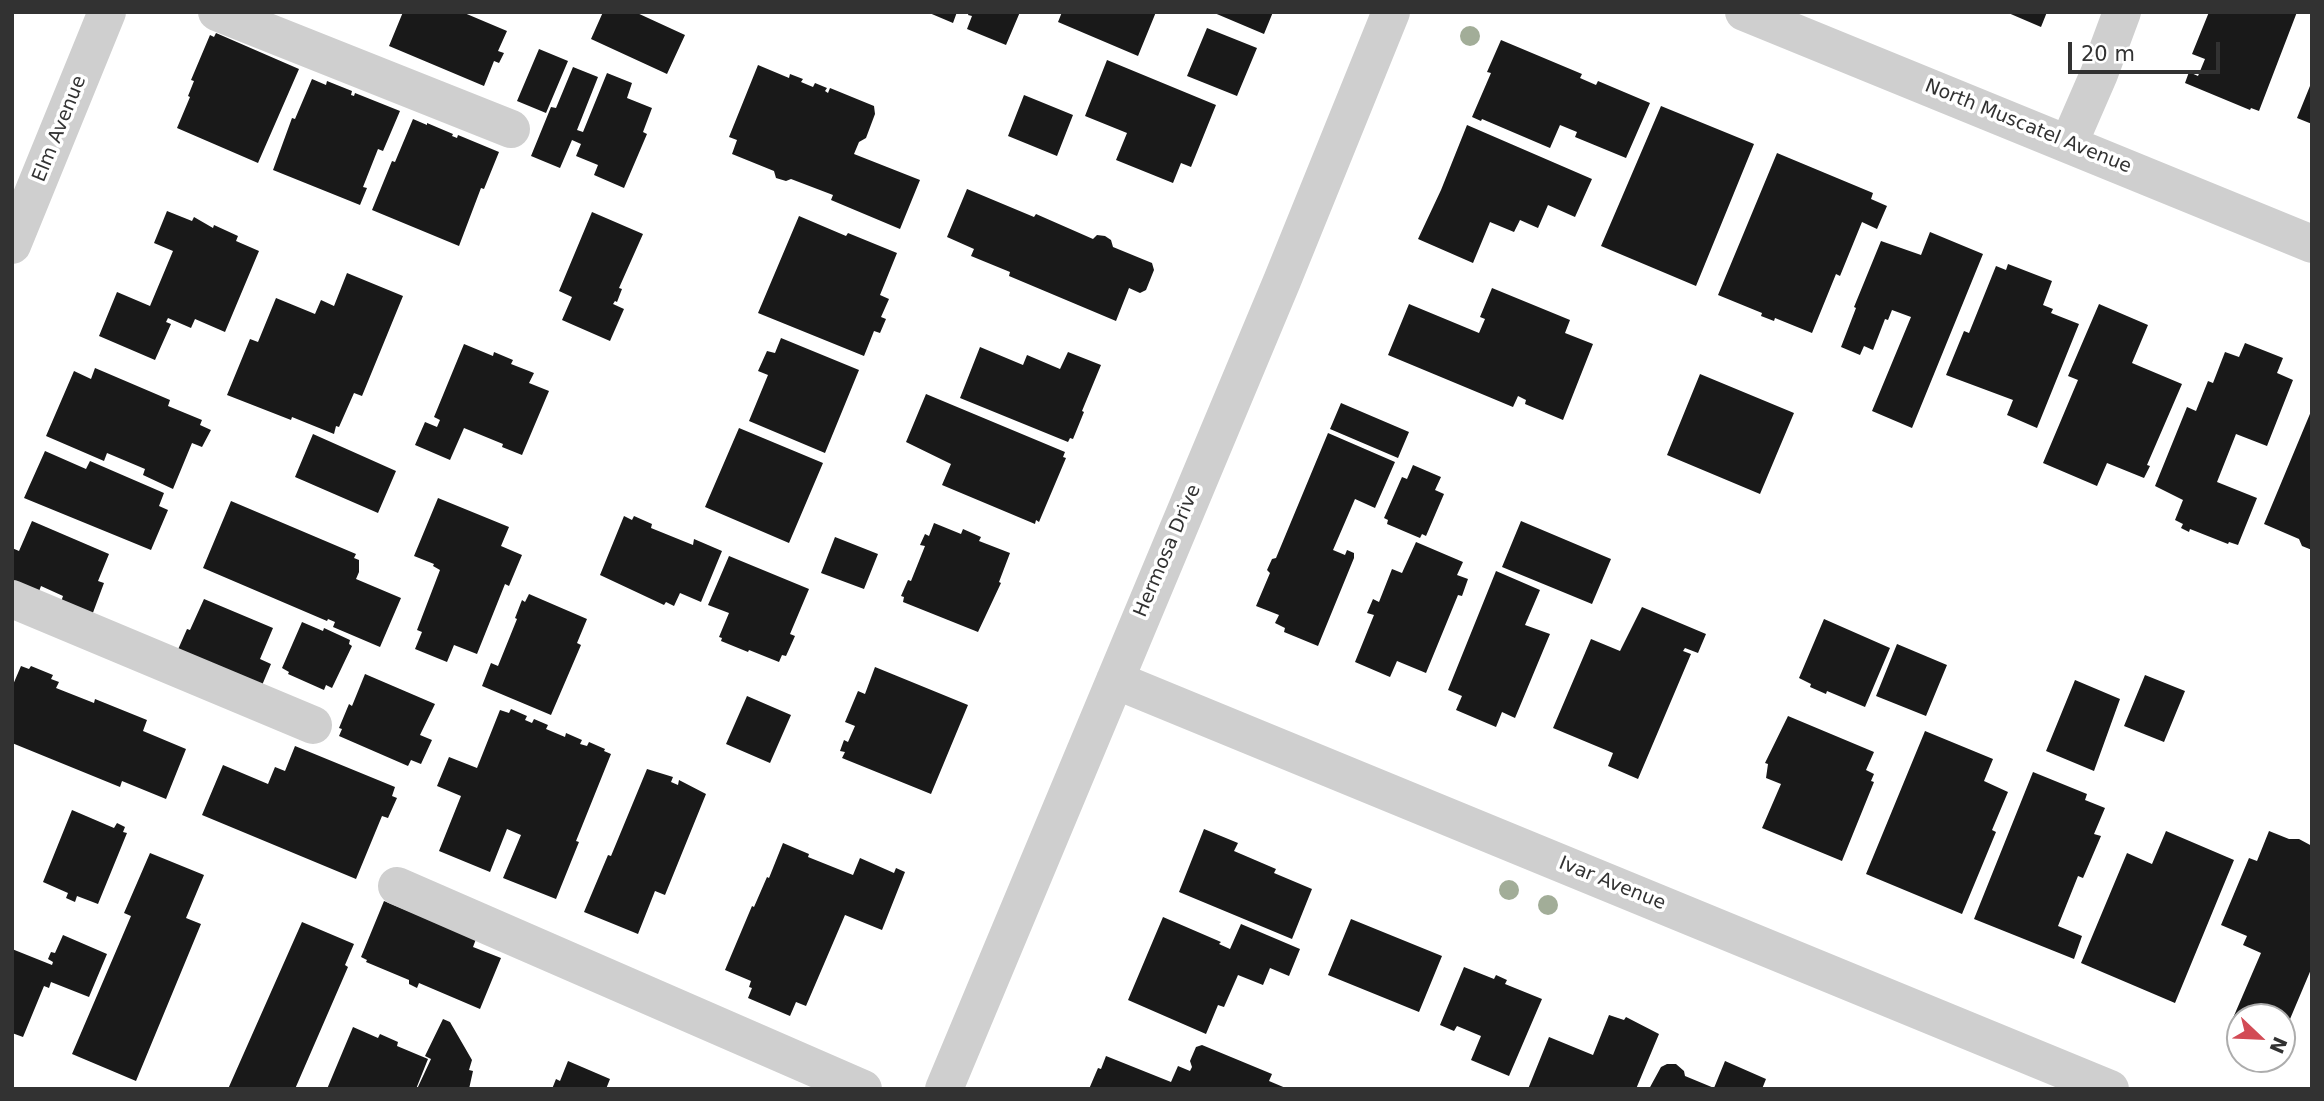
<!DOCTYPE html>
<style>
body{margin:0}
#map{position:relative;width:2324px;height:1101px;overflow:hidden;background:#fff;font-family:"DejaVu Sans",sans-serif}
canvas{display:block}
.frame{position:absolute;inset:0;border:14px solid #323232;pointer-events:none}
.north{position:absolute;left:2226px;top:1003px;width:70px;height:70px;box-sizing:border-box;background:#fff;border:2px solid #adadad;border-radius:50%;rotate:113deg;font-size:19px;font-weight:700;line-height:28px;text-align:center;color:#323232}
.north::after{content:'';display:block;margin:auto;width:24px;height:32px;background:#d24b55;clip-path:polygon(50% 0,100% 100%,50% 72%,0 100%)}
.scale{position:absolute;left:2068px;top:42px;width:152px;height:32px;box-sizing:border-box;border:4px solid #323232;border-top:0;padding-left:9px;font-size:21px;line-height:24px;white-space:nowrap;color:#323232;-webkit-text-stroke:5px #fff;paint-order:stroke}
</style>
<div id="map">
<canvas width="2324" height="1101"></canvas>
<div class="frame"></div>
<div class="north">N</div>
<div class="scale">20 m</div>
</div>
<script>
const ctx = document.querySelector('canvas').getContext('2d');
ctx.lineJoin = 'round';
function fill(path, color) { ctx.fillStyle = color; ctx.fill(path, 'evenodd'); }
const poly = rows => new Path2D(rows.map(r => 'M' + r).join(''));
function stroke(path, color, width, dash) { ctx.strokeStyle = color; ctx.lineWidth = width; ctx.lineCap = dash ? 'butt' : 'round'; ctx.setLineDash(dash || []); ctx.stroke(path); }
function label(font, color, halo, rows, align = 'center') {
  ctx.font = font + ' "DejaVu Sans",sans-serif'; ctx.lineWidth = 7; ctx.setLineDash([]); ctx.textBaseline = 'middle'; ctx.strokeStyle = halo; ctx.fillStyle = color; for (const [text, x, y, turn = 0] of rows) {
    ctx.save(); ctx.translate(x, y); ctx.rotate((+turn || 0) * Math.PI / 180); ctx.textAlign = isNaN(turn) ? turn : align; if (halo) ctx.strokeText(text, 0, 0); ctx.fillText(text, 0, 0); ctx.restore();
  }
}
fill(poly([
 [403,12,462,12,507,31,498,51,504,53,499,63,494,61,484,86,389,46],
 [603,12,635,12,685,35,667,74,591,39],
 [927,12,957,12,953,23],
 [969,12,1020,12,1006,45,967,29,972,16,968,15],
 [1062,12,1156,12,1138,56,1058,22],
 [1212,12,1273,12,1264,34],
 [2006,12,2047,12,2041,27],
 [2209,12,2297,12,2259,111,2251,108,2250,110,2185,83,2189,72,2198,76,2205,59,2192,54],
 [1207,28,1257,48,1237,96,1187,76],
 [216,33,299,69,258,163,177,128,190,97,188,96,194,81,191,80,210,35,214,37],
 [1501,40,1582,74,1580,78,1596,85,1598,81,1650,103,1626,158,1575,137,1577,132,1560,125,1550,148,1482,119,1481,121,1472,117,1491,73,1487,72],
 [539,49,568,61,546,113,517,101],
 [1107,60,1216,105,1191,167,1181,163,1173,183,1116,160,1127,133,1085,116],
 [758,65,789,78,790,74,803,79,801,82,813,87,815,83,827,88,825,91,828,93,830,88,874,106,875,114,866,138,859,142,854,154,920,180,900,229,831,200,833,195,791,179,786,181,776,178,774,171,732,154,737,140,729,137],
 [573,67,598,77,577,130,583,132,607,73,632,83,627,98,652,108,643,132,647,134,624,188,594,175,598,165,576,156,581,144,572,140,560,168,531,156,551,107,556,108],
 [312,79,326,85,327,81,352,91,351,95,354,96,355,93,400,111,383,151,378,149,363,187,367,188,360,205,273,170,292,118,295,119],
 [2312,81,2312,124,2297,118],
 [1024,95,1073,115,1057,156,1008,136],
 [1661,106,1754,144,1696,286,1601,246],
 [413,119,427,125,427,123,453,134,452,136,457,138,458,135,499,152,484,189,481,188,459,246,372,210,392,161,395,162],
 [1467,125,1592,179,1575,217,1548,205,1538,228,1520,220,1514,232,1490,222,1473,263,1418,239,1441,190],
 [1777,153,1873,193,1871,199,1887,206,1877,229,1862,222,1840,276,1836,274,1812,333,1775,318,1774,321,1761,316,1762,313,1718,295],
 [967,189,1034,217,1036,214,1093,239,1097,235,1105,236,1111,240,1113,247,1152,263,1154,270,1146,290,1140,293,1129,288,1116,321,1009,276,1010,272,971,256,974,249,947,237],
 [167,211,192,221,194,217,213,228,214,225,238,236,236,241,259,251,225,332,195,319,191,328,168,318,166,322,171,324,155,360,99,336,117,292,150,306,173,251,154,243],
 [592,212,643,234,619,288,622,289,617,302,615,301,613,304,624,309,610,341,562,320,572,297,559,291],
 [799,216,846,236,848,233,897,253,880,295,889,299,881,317,886,319,880,333,874,331,864,356,758,313],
 [1930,232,1983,254,1912,428,1872,411,1911,317,1892,310,1888,320,1885,319,1873,350,1864,346,1860,355,1841,347,1856,308,1854,307,1881,241,1921,255],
 [2008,264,2052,281,2043,305,2053,309,2051,313,2079,324,2037,428,2007,415,2013,400,1946,375,1964,331,1969,333,1996,266,2006,270],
 [347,273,403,296,362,396,354,393,339,427,336,426,334,434,292,417,291,420,227,395,250,339,258,342,276,298,315,314,321,300,334,306],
 [1492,288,1570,320,1565,333,1593,344,1563,420,1525,404,1526,400,1518,396,1513,407,1388,355,1409,304,1479,333,1485,319,1480,317],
 [2099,304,2148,325,2132,363,2182,384,2147,465,2150,466,2144,478,2107,463,2097,486,2043,463,2078,380,2068,376],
 [781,338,859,370,825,453,749,421,768,375,758,371,767,351,775,353],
 [2245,343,2283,358,2277,373,2293,380,2267,446,2236,434,2217,482,2257,498,2238,545,2229,542,2228,544,2190,529,2189,532,2181,528,2183,524,2175,520,2183,500,2155,486,2187,407,2196,411,2208,381,2213,383,2225,352,2239,357],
 [464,344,493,356,494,352,513,360,511,364,534,373,529,383,549,391,522,455,502,447,503,444,464,428,450,460,415,445,425,422,437,427,440,420,434,417],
 [980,347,1023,365,1027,355,1060,369,1068,352,1101,365,1082,411,1084,412,1073,439,1070,438,1068,442,960,398],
 [95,368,170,400,168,406,202,420,200,425,211,430,202,447,192,443,173,489,143,475,145,469,107,453,104,461,46,436,74,371,91,379],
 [1700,374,1794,413,1760,494,1667,455],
 [926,394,1065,452,1063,457,1066,458,1039,522,1036,520,1035,524,942,485,951,464,906,442],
 [1341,403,1409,432,1398,458,1330,429],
 [2312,409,2312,550,2302,546,2299,539,2264,524],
 [739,428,823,463,789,543,705,507],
 [1328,433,1395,462,1375,508,1355,499,1333,550,1345,555,1347,550,1354,553,1354,558,1318,646,1284,632,1285,628,1275,623,1279,615,1256,606,1270,573,1267,570,1272,559,1276,558],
 [313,434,396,471,378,513,295,477],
 [45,451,86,469,90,461,164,493,159,506,168,510,151,550,24,498],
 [1413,465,1441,477,1435,490,1444,494,1426,536,1422,534,1420,538,1387,524,1388,520,1384,518,1402,477,1407,479],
 [438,498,509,527,501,546,522,555,509,586,505,584,477,654,454,645,447,662,415,649,422,632,417,630,440,570,433,566,434,564,414,556],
 [231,501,356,554,354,558,359,560,359,572,356,579,401,598,380,647,333,627,335,622,328,619,327,621,203,568],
 [624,516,632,520,634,516,652,524,651,528,693,545,694,539,722,551,701,602,680,593,674,606,666,602,664,605,600,575],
 [32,521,109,554,98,581,104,583,91,618,60,605,63,596,41,586,38,594,12,584,12,548,19,551],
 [1521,521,1611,559,1592,604,1502,567],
 [934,523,961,534,963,529,981,537,979,541,1010,553,999,582,1001,583,978,632,903,602,904,597,901,596,908,580,911,581,925,546,920,545,925,534,929,536],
 [835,537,878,554,864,589,821,573],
 [1416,542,1463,562,1457,575,1468,579,1462,596,1458,595,1426,673,1397,661,1390,677,1355,662,1374,615,1367,613,1373,599,1379,602,1392,569,1402,573],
 [729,556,809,589,790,634,795,636,786,656,782,655,779,662,749,650,748,652,721,641,722,638,719,637,729,613,708,605],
 [1496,571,1540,590,1525,625,1550,634,1515,718,1502,712,1496,727,1456,710,1462,696,1448,690],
 [529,594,587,619,577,643,581,645,551,715,482,686,491,663,498,666,517,619,515,618,522,600,525,602],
 [204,599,273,628,260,659,271,664,260,690,176,654,187,629,190,630],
 [1642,607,1706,634,1698,653,1685,648,1683,651,1691,654,1638,779,1608,766,1613,753,1553,728,1591,639,1620,651],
 [1824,619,1890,648,1865,707,1827,691,1826,694,1810,687,1811,684,1799,678],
 [302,622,323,631,324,628,350,640,349,644,352,646,332,688,326,685,324,690,288,674,289,672,282,668],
 [1897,644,1947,665,1926,716,1876,696],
 [21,666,29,669,31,666,53,675,51,679,59,682,56,688,94,703,95,699,147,720,143,731,186,749,166,799,122,781,120,787,12,743,12,687],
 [875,667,968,705,931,794,842,758,845,752,840,751,844,740,848,742,855,726,845,722,858,691,865,694],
 [365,674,435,704,420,735,432,740,421,764,411,760,408,766,339,736,342,729,339,728,349,704,352,706],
 [2145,675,2185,691,2164,742,2124,726],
 [2075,680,2120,699,2094,771,2046,751],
 [747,696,791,715,770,763,726,744],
 [511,709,527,716,525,720,532,723,534,719,548,725,546,729,565,737,566,733,582,740,580,744,587,746,589,742,605,749,604,751,611,754,576,841,579,842,556,899,503,878,521,835,507,829,490,872,439,851,461,796,437,786,449,757,477,768,500,710,509,713],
 [1788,716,1874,752,1866,770,1874,774,1871,781,1874,782,1842,861,1762,828,1781,784,1766,778,1768,764,1765,763],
 [1925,731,1993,759,1984,781,2008,792,1992,830,1996,832,1962,914,1866,874],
 [295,746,395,787,392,796,397,798,388,818,382,816,356,879,202,815,223,765,268,784,275,767,285,771],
 [647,769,673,777,671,782,678,785,679,780,706,794,665,895,655,891,638,934,584,912,608,855,611,856],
 [2033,772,2087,794,2085,800,2105,808,2094,834,2101,836,2083,878,2078,876,2058,926,2082,936,2074,959,1974,919],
 [72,810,114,828,117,823,125,827,123,832,127,833,98,904,77,896,75,902,66,898,68,893,43,882],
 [1204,829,1238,843,1234,851,1276,869,1274,873,1312,889,1292,939,1179,892],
 [2166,831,2234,860,2175,1003,2081,963,2127,853,2152,864],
 [2269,831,2289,839,2299,839,2312,846,2312,967,2282,1038,2282,1017,2240,1017,2240,1029,2230,1025,2261,953,2243,945,2247,936,2221,925,2249,858,2257,861],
 [783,843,809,854,808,857,853,875,860,858,894,873,896,868,905,872,882,930,845,915,806,1006,796,1002,790,1016,748,998,752,988,749,987,751,981,725,970,752,906,754,907,767,877,769,878],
 [150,853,204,875,186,918,201,924,136,1081,72,1054,131,916,124,913],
 [384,901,476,939,473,947,501,958,480,1009,419,983,417,988,409,984,409,980,366,962,367,960,361,957],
 [1163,917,1221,942,1219,944,1230,949,1241,924,1300,949,1289,976,1270,968,1263,985,1238,975,1224,1007,1218,1005,1206,1034,1128,1000],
 [1351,919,1442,956,1419,1012,1328,975],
 [302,922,354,944,345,965,348,967,295,1089,228,1089],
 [63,935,107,954,89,997,51,982,49,988,44,986,23,1037,12,1033,12,949,52,965,53,962,48,959,51,952,55,953],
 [1464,967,1494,979,1496,975,1507,980,1505,984,1542,999,1509,1076,1471,1060,1481,1036,1457,1026,1454,1031,1440,1025],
 [1609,1015,1624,1020,1626,1017,1659,1034,1636,1089,1528,1089,1549,1037,1593,1055],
 [443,1019,450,1022,472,1060,469,1070,473,1071,469,1089,417,1089,431,1059,425,1056],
 [353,1027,378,1038,380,1034,398,1042,397,1046,428,1059,416,1089,327,1089],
 [1202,1045,1272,1074,1269,1081,1288,1089,1089,1089,1098,1068,1101,1069,1106,1056,1171,1082,1178,1066,1190,1071,1192,1067,1190,1061,1196,1047],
 [568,1061,610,1079,606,1089,552,1089,556,1079,560,1081],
 [1725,1061,1766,1079,1762,1089,1649,1089,1661,1067,1667,1064,1676,1064,1684,1071,1685,1076,1714,1088]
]), '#191919');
stroke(poly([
 [217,12,511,129],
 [1744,12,2312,244],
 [2069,143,2099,74,2122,12],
 [12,245,107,12],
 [12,599,313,725],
 [1115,680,2110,1089],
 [397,886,863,1089],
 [944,1089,1282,281,1391,12]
]), '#cfcfcf', 38);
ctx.fillStyle = '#a2ad98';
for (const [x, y] of [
 [1470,36],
 [1509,890],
 [1548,905]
]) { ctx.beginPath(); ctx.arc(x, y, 10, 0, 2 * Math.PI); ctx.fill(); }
label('19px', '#323232', '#fff', [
 ["North Muscatel Avenue",2028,127,22],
 ["Elm Avenue",60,129,-68],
 ["Hermosa Drive",1168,551,-67],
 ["Ivar Avenue",1612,884,22]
]);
</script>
